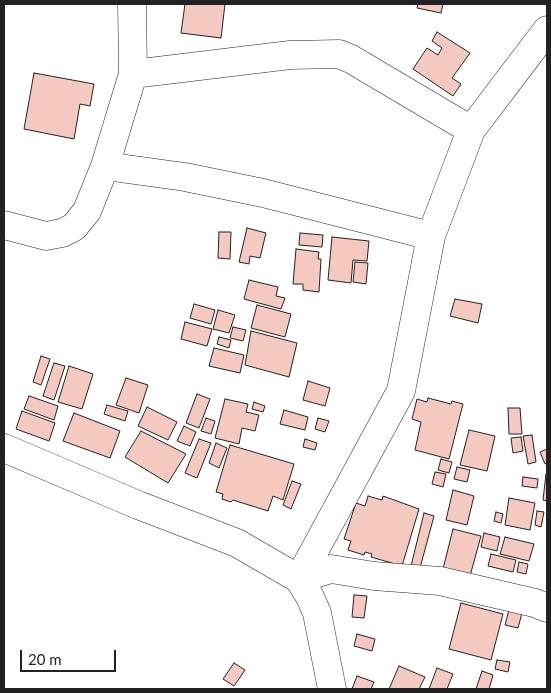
<!DOCTYPE html>
<style>
body{margin:0}
#map{position:relative;width:551px;height:693px;overflow:hidden;background:#fff;font-family:Lato,sans-serif}
canvas{display:block}
.frame{position:absolute;inset:0;border:5px solid #222;pointer-events:none}
.scale{position:absolute;left:20px;top:650px;width:96px;height:22px;box-sizing:border-box;border:2px solid #222;border-top:0;padding-left:6px;font-size:15px;line-height:18px;white-space:nowrap;color:#222;-webkit-text-stroke:4px #fff;paint-order:stroke}
</style>
<div id="map">
<canvas width="551" height="693"></canvas>
<div class="frame"></div>
<div class="scale">20 m</div>
</div>
<script>
const ctx = document.querySelector('canvas').getContext('2d');
ctx.lineJoin = 'round';
function fill(path, color) { ctx.fillStyle = color; ctx.fill(path, 'evenodd'); }
const poly = rows => new Path2D(rows.map(r => 'M' + r).join(''));
function stroke(path, color, width, dash) { ctx.strokeStyle = color; ctx.lineWidth = width; ctx.lineCap = dash ? 'butt' : 'round'; ctx.setLineDash(dash || []); ctx.stroke(path); }
const building = poly([
 [185,4,225,4,221,38,181,33,185,4],
 [418,4,443,4,441,13,417,8,418,4],
 [437,32,470,53,452,78,461,84,453,96,413,69,427,48,438,55,442,48,432,41,437,32],
 [34,73,94,84,90,106,80,104,74,139,24,129,34,73],
 [247,228,266,233,260,258,250,256,249,264,239,262,247,228],
 [219,232,231,232,230,259,218,258,219,232],
 [300,233,323,235,322,247,299,245,300,233],
 [332,237,369,241,367,261,353,260,351,283,328,280,332,237],
 [296,249,319,252,318,259,321,259,319,292,303,290,303,284,293,284,296,249],
 [355,262,368,263,366,284,353,282,355,262],
 [249,280,278,287,276,296,285,298,281,309,244,299,249,280],
 [455,299,482,304,478,323,450,316,455,299],
 [194,304,215,310,211,324,190,318,194,304],
 [257,305,291,314,285,337,251,328,257,305],
 [218,310,235,315,229,333,213,329,218,310],
 [185,322,212,329,207,346,181,339,185,322],
 [233,327,246,330,243,341,230,338,233,327],
 [251,331,297,343,289,377,245,365,251,331],
 [219,337,231,340,229,348,217,344,219,337],
 [214,348,244,355,240,373,209,366,214,348],
 [41,356,50,359,41,385,33,382,41,356],
 [54,363,65,366,54,400,43,396,54,363],
 [69,366,93,374,82,409,58,402,69,366],
 [126,378,148,385,139,413,116,405,126,378],
 [308,381,330,388,325,406,303,400,308,381],
 [197,394,210,399,199,428,186,423,197,394],
 [29,396,58,406,54,420,24,409,29,396],
 [428,398,451,404,452,401,463,404,449,459,415,450,421,422,412,419,417,399,427,402,428,398],
 [225,399,248,404,246,412,259,415,255,431,242,428,239,444,215,438,225,399],
 [254,402,265,406,263,412,252,409,254,402],
 [107,405,128,411,125,421,104,414,107,405],
 [147,407,177,422,168,440,138,426,147,407],
 [508,408,520,408,522,434,509,434,508,408],
 [284,410,308,417,305,430,280,424,284,410],
 [22,411,55,423,49,441,16,429,22,411],
 [74,413,120,431,110,458,63,441,74,413],
 [206,418,215,421,211,434,201,431,206,418],
 [318,418,329,421,325,432,315,429,318,418],
 [184,426,196,432,190,446,177,441,184,426],
 [469,430,495,436,487,471,460,465,469,430],
 [141,431,186,454,168,483,125,457,141,431],
 [532,435,536,462,528,464,523,436,532,435],
 [521,437,523,451,513,453,511,438,521,437],
 [199,439,211,443,197,478,185,473,199,439],
 [305,439,317,443,315,450,303,447,305,439],
 [216,443,227,448,219,468,209,463,216,443],
 [230,445,294,464,283,500,273,496,268,511,233,500,231,502,222,499,223,494,216,492,230,445],
 [547,449,547,463,545,464,540,452,547,449],
 [441,459,452,462,449,473,438,470,441,459],
 [457,467,470,470,467,482,454,479,457,467],
 [435,472,446,474,443,487,432,484,435,472],
 [546,474,547,474,547,501,543,500,546,474],
 [523,477,538,479,537,488,522,486,523,477],
 [292,481,301,484,291,509,283,505,292,481],
 [453,490,474,496,467,525,446,520,453,490],
 [368,496,382,500,383,496,419,509,402,566,371,557,372,554,365,552,364,555,348,550,351,541,344,539,356,503,365,506,368,496],
 [509,498,535,503,530,530,505,525,509,498],
 [537,511,544,512,541,527,535,525,537,511],
 [496,512,503,514,501,523,494,521,496,512],
 [424,513,434,516,420,568,411,566,424,513],
 [453,529,481,536,470,576,443,569,453,529],
 [484,533,500,537,497,551,481,547,484,533],
 [505,537,534,544,529,561,500,554,505,537],
 [491,554,516,560,513,572,488,566,491,554],
 [519,562,528,564,526,574,517,572,519,562],
 [354,595,367,596,364,618,352,617,354,595],
 [461,603,503,614,491,660,449,649,461,603],
 [510,606,523,609,518,628,505,625,510,606],
 [357,634,375,639,372,651,354,646,357,634],
 [497,660,510,662,508,672,495,669,497,660],
 [234,663,245,670,234,686,223,679,234,663],
 [399,666,425,677,419,689,389,689,399,666],
 [437,668,453,674,447,689,429,689,437,668],
 [482,671,493,675,489,689,476,689,482,671],
 [357,676,374,682,371,689,352,689,357,676]
]);
fill(building, '#f3c9c0');
stroke(building, '#222', 1);
const minor = poly([
 [132,4,133,74,105,166,185,177,263,193,431,236],
 [133,74,290,55,339,54,351,59,471,130],
 [4,225,46,236,62,233,74,227,87,211,105,166],
 [4,448,138,505,237,543,299,579,310,597,317,613,332,689],
 [299,579,401,391,431,236,471,130,547,30],
 [299,579,331,569,374,576,440,581,535,603,547,608]
]);
stroke(minor, '#222', 29);
stroke(minor, '#fff', 28);
</script>
